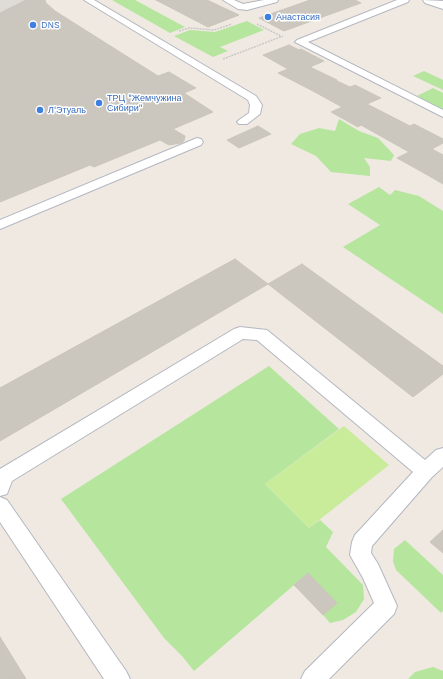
<!DOCTYPE html>
<meta charset="utf-8">
<style>
body{margin:0}
canvas{display:block;background:#efe9e1}
</style>
<canvas width="443" height="679"></canvas>
<script>
const ctx = document.querySelector('canvas').getContext('2d');
ctx.lineJoin = 'round';
function fill(path, color) { ctx.fillStyle = color; ctx.fill(path, 'evenodd'); }
const poly = rows => new Path2D(rows.map(r => 'M' + r).join(''));
function stroke(path, color, width, dash) { ctx.strokeStyle = color; ctx.lineWidth = width; ctx.lineCap = dash ? 'butt' : 'round'; ctx.setLineDash(dash || []); ctx.stroke(path); }
function label(font, color, halo, rows, align = 'center') {
  ctx.font = font + ' "Work Sans",sans-serif'; ctx.lineWidth = 3; ctx.setLineDash([]); ctx.textBaseline = 'middle'; ctx.strokeStyle = halo; ctx.fillStyle = color; for (const [text, x, y, turn = 0] of rows) {
    ctx.save(); ctx.translate(x, y); ctx.rotate((+turn || 0) * Math.PI / 180); ctx.textAlign = isNaN(turn) ? turn : align; if (halo) ctx.strokeText(text, 0, 0); ctx.fillText(text, 0, 0); ctx.restore();
  }
}
fill(poly([
 [112,0,135,0,185,27,170,33],
 [247,21,264,30,220,47,228,51,213,57,174,36,190,30,215,32],
 [424,71,443,80,443,90,413,76],
 [433,88,443,93,443,110,417,96],
 [339,119,359,131,378,138,394,155,391,161,364,158,370,167,370,176,331,172,316,156,291,144,300,134,319,128,335,131],
 [379,187,390,195,395,190,419,196,443,211,443,314,343,247,380,225,348,204],
 [269,366,339,429,265,484,309,528,320,520,333,532,326,547,363,585,364,599,356,612,343,620,330,623,323,615,336,603,308,573,194,671,182,656,164,638,61,499],
 [405,540,443,575,443,611,441,613,396,570,393,561,394,549],
 [433,667,443,671,443,679,408,679,415,672]
]), '#b6e59e');
fill(poly([
 [344,426,389,465,309,528,265,484]
]), '#c9ec9a');
fill(poly([
 [0,0,26,0,0,13]
]), '#dfdcd8');
const building = poly([
 [26,0,45,0,46,3,55,11,158,76,169,72,196,88,184,93,213,112,173,129,185,136,184,141,181,143,169,145,160,140,94,167,90,165,0,202,0,13,26,0],
 [156,0,207,0,239,15,208,27,156,0],
 [310,0,355,0,361,3,284,31,259,18,310,0],
 [289,45,299,50,301,49,324,61,310,67,337,80,313,91,278,73,288,69,263,55,289,45],
 [337,81,350,87,355,85,381,98,367,104,410,126,414,124,443,139,443,143,432,149,443,155,443,170,431,177,397,158,409,152,361,125,358,127,331,112,342,107,313,91,337,81],
 [258,126,271,134,239,148,227,140,258,126],
 [443,171,443,184,431,177,443,171],
 [235,259,268,284,0,441,0,388,235,259],
 [302,264,443,366,443,374,413,397,268,284,302,264],
 [443,530,443,553,430,542,443,530],
 [308,573,337,603,323,615,294,585,308,573],
 [0,637,26,679,0,679,0,637]
]);
fill(building, '#cbc7bf');
stroke(building, '#cbc5ba', 1);
const lane = poly([
 [84,0,94,0,256,96,262,105,260,114,247,124,239,124,237,122,239,120,249,113,250,105,248,100,84,0],
 [223,0,234,0,243,4,264,0,278,0,277,2,247,10,238,9,223,0],
 [397,0,409,0,408,2,308,42,443,110,443,117,295,42,297,40,397,0],
 [197,138,201,139,203,142,201,145,0,229,0,220,197,138],
 [240,327,267,330,425,460,436,450,443,448,443,467,432,477,372,546,371,553,378,564,397,606,394,614,329,679,301,679,305,671,374,603,363,578,350,555,352,542,355,535,413,472,257,340,243,339,12,481,7,494,0,496,0,469,234,329,240,327],
 [0,497,7,500,126,671,130,679,104,679,0,522,0,497]
]);
const street = poly([
 [423,0,443,1,443,9,425,3,423,0]
]);
stroke(lane, '#b4b7c1', 2);
stroke(street, '#b4b7c1', 2);
stroke(poly([
 [257,24,281,36],
 [179,31,189,28,214,30,232,24],
 [223,59,283,36]
]), '#c9c9c9', 1.5, [2, 1]);
fill(lane, '#fff');
fill(street, '#fff');
for (const [x, y, r, color] of [
 [268,17,4,"#3f7fe0"],
 [33,25,4,"#3f7fe0"],
 [99,103,4,"#3f7fe0"],
 [40,110,4,"#3f7fe0"]
]) { const dot = new Path2D(); dot.arc(x, y, r, 0, 2 * Math.PI); ctx.fillStyle = color; ctx.fill(dot); stroke(dot, '#fff', 1.5); }
label('9px', '#366cbe', '#fff', [
 ["Анастасия",276,17],
 ["DNS",41,25],
 ["ТРЦ \"Жемчужина",107,98],
 ["Сибири\"",107,108],
 ["Л'Этуаль",48,110]
], 'left');
</script>
